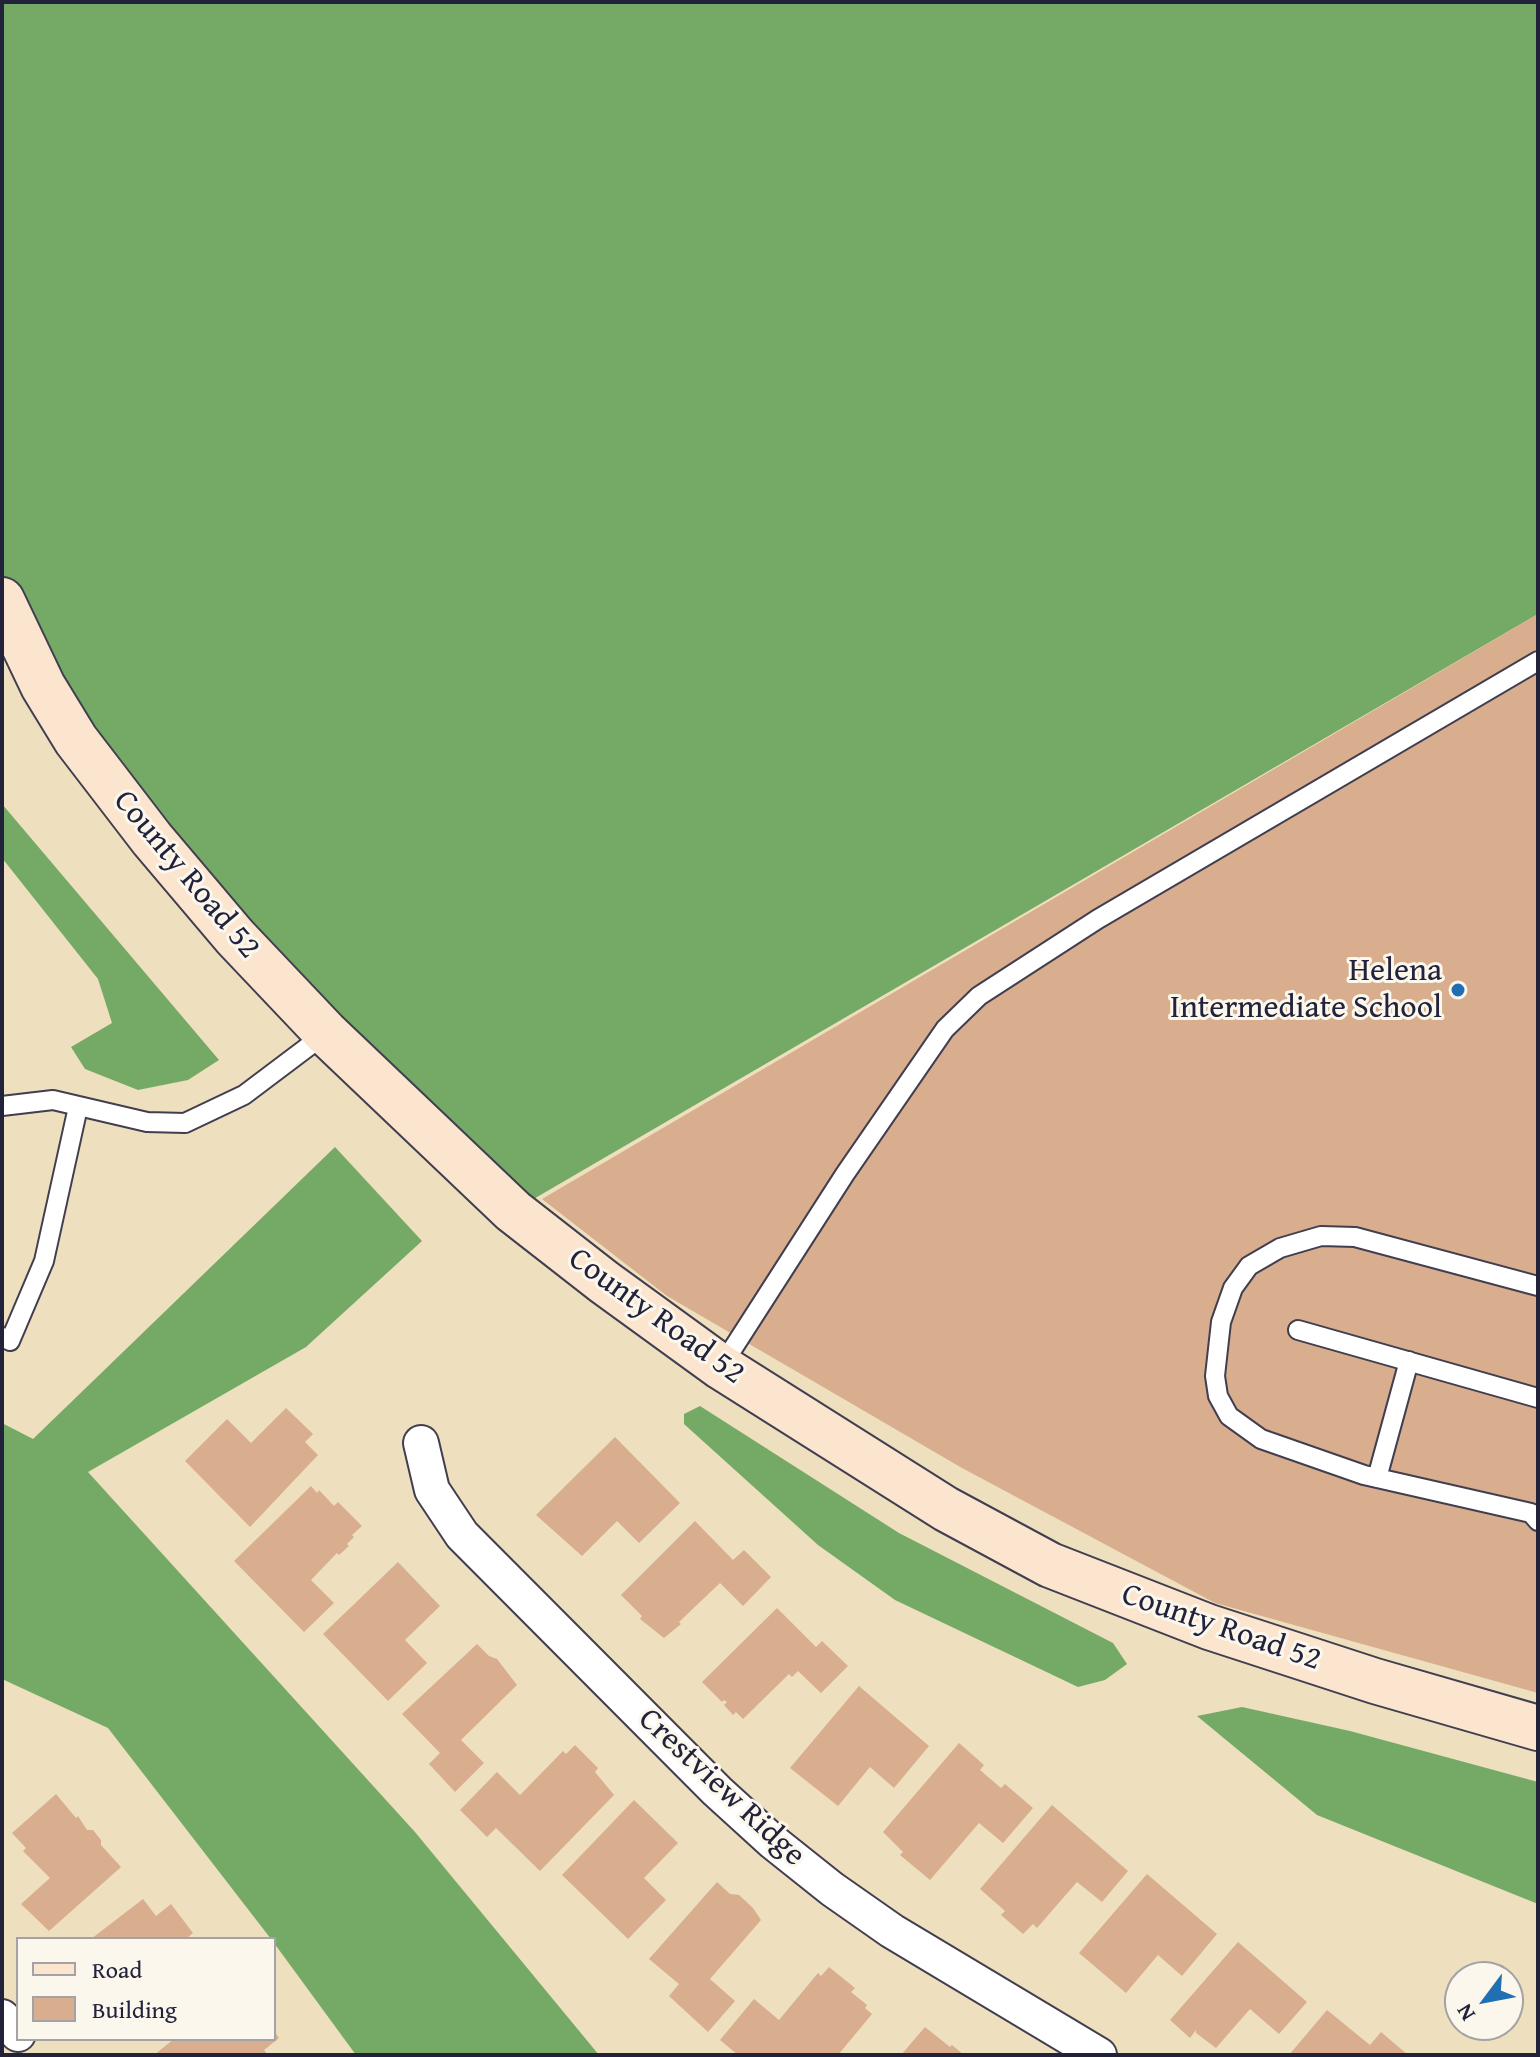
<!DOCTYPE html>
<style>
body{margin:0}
#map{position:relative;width:1540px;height:2057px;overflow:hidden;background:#eedfbe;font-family:"Gentium Book Plus",serif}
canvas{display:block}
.frame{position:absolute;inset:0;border:4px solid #22223b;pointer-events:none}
.legend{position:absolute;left:16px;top:1937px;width:260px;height:104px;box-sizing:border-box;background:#fbf7ec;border:2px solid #a4a2a5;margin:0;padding:10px 14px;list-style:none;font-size:24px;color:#22223b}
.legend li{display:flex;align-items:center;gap:16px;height:40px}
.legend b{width:40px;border:2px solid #a4a2a5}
.north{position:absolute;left:1444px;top:1961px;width:80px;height:80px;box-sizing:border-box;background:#fbf7ec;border:2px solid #a4a2a5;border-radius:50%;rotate:238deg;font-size:22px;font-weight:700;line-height:32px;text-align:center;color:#22223b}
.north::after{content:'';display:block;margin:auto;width:28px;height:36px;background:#1f6fb2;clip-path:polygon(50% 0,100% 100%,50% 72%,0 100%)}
</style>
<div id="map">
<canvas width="1540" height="2057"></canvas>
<div class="frame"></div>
<ul class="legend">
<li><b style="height:10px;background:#fbe5cf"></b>Road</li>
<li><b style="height:22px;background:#d8ae8f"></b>Building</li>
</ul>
<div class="north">N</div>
</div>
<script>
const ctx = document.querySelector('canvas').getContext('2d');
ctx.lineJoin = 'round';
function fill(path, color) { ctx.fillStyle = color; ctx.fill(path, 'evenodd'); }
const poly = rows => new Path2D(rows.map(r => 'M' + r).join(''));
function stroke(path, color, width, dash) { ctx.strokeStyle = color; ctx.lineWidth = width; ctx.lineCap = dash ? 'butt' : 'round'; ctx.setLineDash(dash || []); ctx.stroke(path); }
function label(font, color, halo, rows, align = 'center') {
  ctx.font = font + ' "Gentium Book Plus",serif'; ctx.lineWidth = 6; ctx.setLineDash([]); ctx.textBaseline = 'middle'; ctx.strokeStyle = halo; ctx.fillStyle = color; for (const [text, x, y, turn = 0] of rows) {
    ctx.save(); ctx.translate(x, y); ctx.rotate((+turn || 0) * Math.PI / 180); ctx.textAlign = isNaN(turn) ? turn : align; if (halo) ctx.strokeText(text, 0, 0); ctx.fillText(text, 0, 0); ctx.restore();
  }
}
fill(poly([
 [2,2,1538,2,1538,614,513,1211,152,839,2,592],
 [2,804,219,1060,188,1080,138,1090,85,1069,71,1047,112,1023,98,979,2,858],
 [335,1147,422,1241,306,1347,88,1472,415,1832,599,2055,356,2055,274,1943,274,1939,271,1939,108,1728,2,1679,2,1423,33,1439],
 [700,1406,899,1533,1113,1643,1127,1664,1105,1680,1078,1687,895,1600,818,1545,684,1424,684,1414],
 [1242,1707,1350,1731,1538,1782,1538,1904,1317,1815,1197,1716]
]), '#75aa66');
fill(poly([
 [1538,614,1538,1693,1215,1603,962,1468,667,1296,542,1199],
 [286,1408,313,1434,305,1442,318,1455,250,1527,185,1461,227,1419,251,1443],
 [615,1437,680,1503,639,1543,617,1521,582,1556,536,1515],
 [311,1486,317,1493,319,1490,334,1506,338,1502,362,1526,352,1535,354,1537,347,1544,349,1546,339,1555,337,1553,311,1580,334,1603,304,1632,234,1561],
 [695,1521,733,1560,744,1550,771,1577,743,1606,720,1583,679,1622,681,1624,664,1638,640,1619,642,1616,621,1595],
 [398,1562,440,1606,405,1640,427,1663,388,1701,323,1634],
 [777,1608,816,1647,822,1641,848,1666,821,1693,798,1671,792,1677,789,1674,743,1719,736,1712,733,1715,724,1705,727,1702,724,1700,722,1702,702,1682],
 [477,1644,489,1656,497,1659,517,1685,461,1740,484,1763,455,1792,429,1764,440,1753,402,1714],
 [859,1686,929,1746,894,1788,870,1767,838,1806,790,1768],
 [959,1743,984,1765,980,1770,1001,1788,1005,1784,1033,1808,1003,1843,979,1823,930,1880,900,1855,903,1852,883,1832],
 [575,1745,598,1768,595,1772,614,1795,540,1871,496,1828,487,1837,460,1810,497,1772,520,1795,563,1751,566,1754],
 [56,1794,76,1818,78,1816,87,1830,93,1830,101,1840,101,1845,121,1867,49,1931,21,1904,50,1878,23,1851,26,1848,12,1833],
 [634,1800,678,1843,644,1878,666,1900,628,1939,562,1875],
 [1052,1805,1128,1871,1102,1902,1077,1882,1037,1928,1033,1924,1023,1934,1001,1915,1005,1911,980,1889],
 [1147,1874,1217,1934,1182,1976,1158,1955,1126,1993,1079,1953],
 [717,1882,730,1894,739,1895,753,1908,761,1920,710,1979,735,2001,708,2032,669,1996,679,1984,649,1959],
 [143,1899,156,1916,171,1904,193,1933,186,1939,91,1939],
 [1238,1942,1307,2002,1279,2034,1250,2009,1216,2048,1196,2033,1196,2030,1190,2038,1170,2020],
 [829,1967,855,1988,851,1992,867,2005,865,2008,872,2014,838,2055,738,2055,720,2040,754,1999,779,2020,818,1973,821,1976],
 [1327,2010,1370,2045,1381,2032,1408,2055,1289,2055],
 [925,2027,950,2047,952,2045,964,2055,901,2055],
 [274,2031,279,2038,264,2050,268,2055,154,2055,174,2039,274,2039]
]), '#d8ae8f');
const lane = poly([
 [2,1106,53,1100,147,1122,185,1123,244,1095,325,1034],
 [1538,1286,1355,1237,1321,1236,1280,1248,1249,1266,1233,1288,1221,1322,1215,1376,1218,1396,1229,1416,1261,1439,1364,1475,1531,1513,1538,1521],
 [1298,1330,1538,1398],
 [2,1337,10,1341,44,1261,78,1107],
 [721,1367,845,1174,945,1029,979,996,1098,919,1538,661],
 [1377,1478,1409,1361]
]);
const street = poly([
 [421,1443,432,1490,462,1535,717,1791,773,1842,832,1889,892,1931,1099,2055],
 [2,2017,18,2034]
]);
const secondary = poly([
 [2,600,43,686,76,740,152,839,235,937,326,1033,513,1211,604,1282,721,1367,946,1509,1050,1565,1209,1627,1375,1681,1538,1728]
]);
stroke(lane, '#413e4f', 22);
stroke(street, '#413e4f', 38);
stroke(secondary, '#413e4f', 48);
stroke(lane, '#fff', 18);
stroke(street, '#fff', 34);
stroke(secondary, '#fbe5cf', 44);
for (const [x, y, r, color] of [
 [1458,990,8,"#1f6fb2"]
]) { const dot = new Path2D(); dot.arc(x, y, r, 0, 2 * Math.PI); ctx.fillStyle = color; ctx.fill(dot); stroke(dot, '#fbf7ec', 3); }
label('32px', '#22223b', '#fbf7ec', [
 ["County Road 52",186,875,50],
 ["County Road 52",656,1317,36],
 ["County Road 52",1221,1628,19],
 ["Crestview Ridge",721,1788,43]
]);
label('32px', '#22223b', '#fbf7ec', [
 ["Helena",1442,972],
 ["Intermediate School",1442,1009]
], 'right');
</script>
